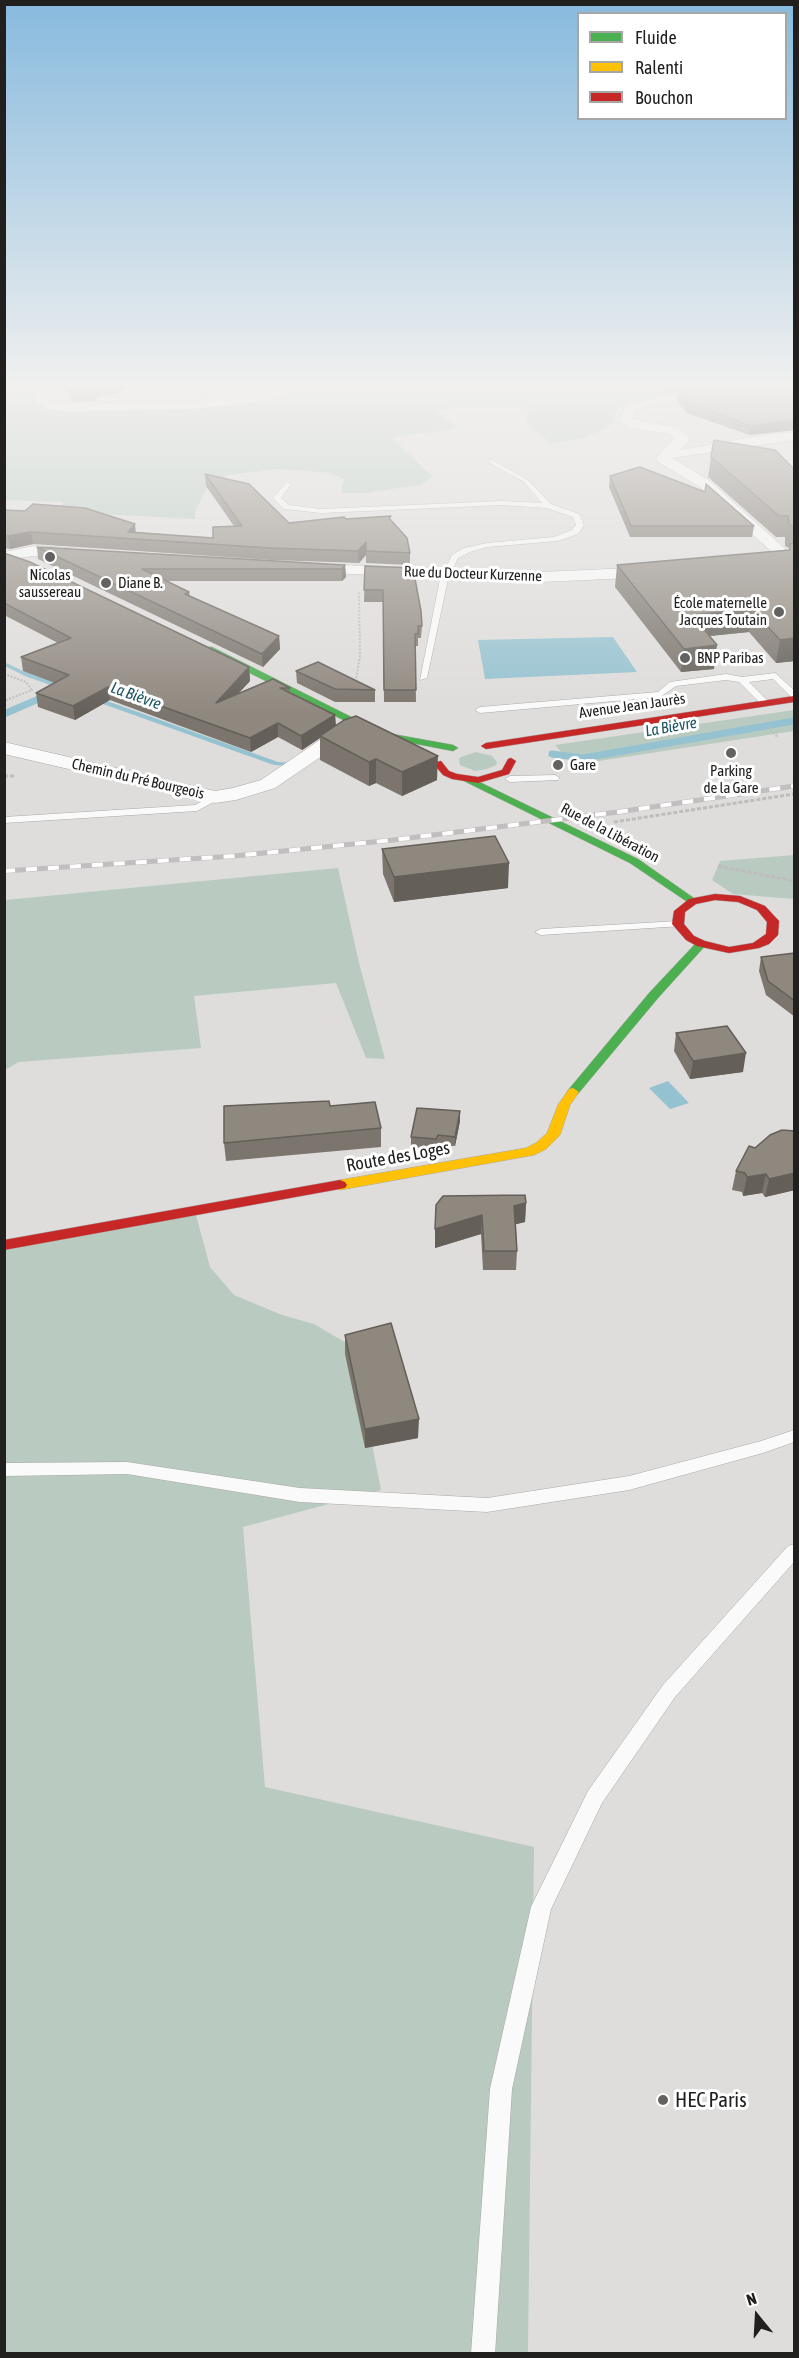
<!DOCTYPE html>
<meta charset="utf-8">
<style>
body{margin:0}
#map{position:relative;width:799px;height:2358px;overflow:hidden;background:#dfdddb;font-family:"Asap Condensed",sans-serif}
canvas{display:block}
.frame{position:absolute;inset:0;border:6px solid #21201f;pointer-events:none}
.legend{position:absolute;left:577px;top:12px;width:210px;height:108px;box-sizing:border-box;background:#fff;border:2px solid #a6a6a5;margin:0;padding:8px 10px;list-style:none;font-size:18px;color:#21201f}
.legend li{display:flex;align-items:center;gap:12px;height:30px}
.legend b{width:30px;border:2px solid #a6a6a5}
.north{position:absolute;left:727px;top:2286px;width:60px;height:60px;-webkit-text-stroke:4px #fff;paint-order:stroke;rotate:342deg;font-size:16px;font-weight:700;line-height:24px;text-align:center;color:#21201f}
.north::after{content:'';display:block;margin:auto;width:21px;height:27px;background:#21201f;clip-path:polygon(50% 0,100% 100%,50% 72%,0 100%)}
</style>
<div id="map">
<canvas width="799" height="2358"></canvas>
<div class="frame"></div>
<ul class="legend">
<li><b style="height:8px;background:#4caf50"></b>Fluide</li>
<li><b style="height:8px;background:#ffc107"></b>Ralenti</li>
<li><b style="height:8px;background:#c62828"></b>Bouchon</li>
</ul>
<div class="north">N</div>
</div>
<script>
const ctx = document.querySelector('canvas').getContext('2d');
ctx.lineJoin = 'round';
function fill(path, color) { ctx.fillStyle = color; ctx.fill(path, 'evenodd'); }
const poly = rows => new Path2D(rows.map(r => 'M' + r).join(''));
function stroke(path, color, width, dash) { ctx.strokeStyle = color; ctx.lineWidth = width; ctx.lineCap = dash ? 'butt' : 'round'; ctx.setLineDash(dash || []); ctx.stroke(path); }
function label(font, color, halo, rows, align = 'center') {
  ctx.font = font + ' "Asap Condensed",sans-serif'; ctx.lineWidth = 6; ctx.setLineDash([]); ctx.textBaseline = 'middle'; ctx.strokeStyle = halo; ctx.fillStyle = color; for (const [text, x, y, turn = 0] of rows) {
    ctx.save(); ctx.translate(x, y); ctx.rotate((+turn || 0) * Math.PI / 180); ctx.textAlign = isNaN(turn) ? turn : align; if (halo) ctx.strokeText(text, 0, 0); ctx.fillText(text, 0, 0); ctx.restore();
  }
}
fill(poly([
 [5,384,32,384,39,405,58,410,272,398,321,384,720,384,617,408,614,421,607,428,583,438,551,444,525,421,529,411,521,406,476,404,436,411,459,428,392,438,432,476,421,485,363,493,341,493,344,479,330,473,278,469,227,475,207,488,195,511,195,519,61,512,63,502,5,500],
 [794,710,794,731,573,765,555,745],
 [476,752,492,756,497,762,496,765,487,769,475,771,460,765,459,759,461,757],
 [794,855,794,899,733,894,712,880,720,861],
 [338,868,359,963,385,1059,366,1058,336,983,194,996,201,1048,19,1062,5,1070,5,900],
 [196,1215,210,1267,234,1295,282,1315,314,1324,353,1347,381,1490,243,1527,265,1787,534,1847,528,2353,5,2354,5,1248]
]), '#b9cbc0');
fill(poly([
 [613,637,637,672,485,679,478,640],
 [4,662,23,671,278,762,295,763,291,766,274,765,240,753,25,676,5,666],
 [668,1081,689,1103,670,1109,649,1088]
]), '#95c2d0');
stroke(poly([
 [4,714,50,694],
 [552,754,583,758,794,721]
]), '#95c2d0', 7);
const lane = poly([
 [490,459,528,480,551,504,579,514,584,525,578,534,558,541,487,547,470,552,458,558,448,579,427,678,420,680,440,579,452,555,464,548,487,543,554,537,572,530,576,525,573,517,547,508,502,505,321,513,284,509,273,498,287,482,291,484,281,498,289,505,321,509,502,501,542,503,524,482,488,462,490,459],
 [775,673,794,690,794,698,791,697,773,679,749,682,770,703,762,705,739,682,726,680,676,686,660,697,480,713,475,710,480,707,658,692,670,682,726,674,742,677,775,673],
 [555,775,560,778,558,780,510,782,505,779,510,776,555,775],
 [215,794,220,797,219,799,197,811,4,823,4,817,195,805,215,794],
 [678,921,684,924,682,926,541,935,535,932,541,929,678,921],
 [794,1430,794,1442,763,1453,629,1490,487,1512,300,1502,127,1474,4,1476,4,1463,127,1462,300,1488,487,1498,629,1476,761,1441,794,1430],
 [794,1544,794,1562,675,1697,602,1803,551,1909,512,2089,495,2354,471,2354,490,2089,531,1907,588,1791,663,1685,788,1546,794,1544]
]);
const street = poly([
 [297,384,317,384,267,401,191,409,68,412,47,409,38,404,31,394,37,390,41,391,46,398,54,403,68,404,191,401,266,393,297,384],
 [712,384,735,384,636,410,633,419,678,428,689,437,689,441,680,450,764,435,794,432,794,440,672,458,710,481,793,556,793,562,783,562,700,487,658,462,656,459,658,456,675,438,669,434,632,428,620,421,625,405,712,384],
 [33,546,75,548,83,553,75,558,33,556,4,560,4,552,33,546],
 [311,564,541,572,653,567,661,572,653,577,541,582,305,572,303,569,311,564],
 [352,725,359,727,361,731,359,735,344,741,275,788,236,800,215,803,4,754,4,742,215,791,233,788,261,780,330,733,352,725]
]);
const fast = poly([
 [206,647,212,647,381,732,453,745,458,748,453,751,375,736,206,651,206,647],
 [467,776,638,859,698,901,693,904,689,903,630,863,464,781,462,779,467,776],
 [701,941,705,942,705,946,658,998,577,1095,569,1095,567,1092,569,1089,650,992,697,942,701,941]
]);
const slow = poly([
 [573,1088,579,1092,570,1105,560,1135,546,1149,534,1155,340,1190,333,1185,340,1180,526,1148,536,1143,547,1133,558,1105,569,1089,573,1088]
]);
const jam = poly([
 [794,696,794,702,486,749,481,746,486,743,794,696],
 [511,758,516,761,509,774,478,783,452,779,443,775,433,763,441,761,449,771,457,774,478,777,502,770,508,759,511,758],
 [715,894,740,896,765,906,779,921,778,935,769,944,759,948,729,953,697,946,686,940,672,924,674,911,689,899,715,894],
 [715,900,738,902,757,910,767,922,766,934,753,943,729,947,705,941,694,936,684,924,685,912,696,904,715,900],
 [340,1180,345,1182,347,1185,345,1188,4,1250,4,1240,340,1180]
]);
stroke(lane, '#a9a8a6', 1);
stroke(street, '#a9a8a6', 1);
stroke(fast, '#a9a8a6', 1);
stroke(slow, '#a9a8a6', 1);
stroke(jam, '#a9a8a6', 1);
stroke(poly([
 [4,674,26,682,32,690,4,701],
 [355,685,360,656,359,591],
 [769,727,778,738]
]), '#bebdbd', 2, [2, 1.5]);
stroke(poly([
 [4,776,16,776],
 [614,822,794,794],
 [718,866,794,881]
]), '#bebdbd', 3, [4, 2]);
fill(lane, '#fafafa');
fill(street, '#fafafa');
fill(fast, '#4caf50');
fill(slow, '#ffc107');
fill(jam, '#c62828');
const rail = poly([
 [4,871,234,856,393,840,618,812,794,786]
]);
stroke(rail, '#c0bebe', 5);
stroke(rail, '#fff', 4, [11]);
fill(poly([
 [62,384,133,384,116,394,98,396,95,401,73,402],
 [661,384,701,384,668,392],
 [795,384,795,431,794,430,749,435,687,413,677,402,678,392],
 [711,457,795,470,795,661,776,663,749,632,710,636,714,669,681,672,615,587,617,565,789,550,789,548,785,546,785,537,776,537,708,477],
 [205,474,289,523,346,519,391,521,410,553,410,565,366,563,366,555,359,563,271,560,33,544,10,549,4,548,4,510,135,532,213,538,234,526,206,486],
 [610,476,754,526,752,537,630,537,609,487],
 [37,547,345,565,346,577,342,581,166,581,189,592,190,596,279,636,280,649,263,667,38,559],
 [4,553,249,667,250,681,238,694,273,679,290,688,290,692,335,715,336,726,437,780,402,796,376,783,369,786,320,760,320,738,302,750,278,737,251,752,110,700,75,720,38,707,36,693,55,683,23,671,21,657,58,643,4,615],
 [365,566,422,626,421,638,418,638,418,646,415,646,416,702,384,702,383,602,364,602],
 [296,671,375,690,375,702,335,702,297,683],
 [382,849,508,888,394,902,383,874],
 [795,953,795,1017,766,995,759,971,761,957],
 [676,1033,743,1072,690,1079,674,1051],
 [330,1106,381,1128,381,1147,226,1161,224,1143],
 [460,1111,460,1121,455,1146,437,1145,436,1149,411,1147,411,1137],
 [795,1131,795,1190,765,1197,762,1193,743,1196,742,1192,732,1190,736,1171,755,1148],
 [526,1203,525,1222,516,1224,517,1251,516,1270,483,1270,481,1234,435,1248,435,1229],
 [345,1335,418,1438,365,1448,345,1354]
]), '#7b756d');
fill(poly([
 [122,384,133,384,116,394,98,396,95,401,94,395,98,390],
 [669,384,701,384,668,392],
 [795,420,794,430,749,435,751,426],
 [135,524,136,536,128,532],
 [31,532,33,544,10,549,8,536],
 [366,542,366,555,359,563,358,551],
 [345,565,346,577,342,581,342,569],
 [752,609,749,632,689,638,692,615],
 [279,636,280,649,263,667,262,654],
 [795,638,795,661,776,663,780,640],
 [717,645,714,669,681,672,684,649],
 [249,667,250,681,217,716,216,703],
 [108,687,110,700,75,720,73,706],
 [335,715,336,729,320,736,320,738,302,750,301,736],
 [278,723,278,737,251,752,250,738],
 [438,756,437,780,402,796,402,772],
 [376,759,376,783,369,786,369,762],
 [509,863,508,888,394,902,394,877],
 [746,1053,743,1072,690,1079,693,1061],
 [460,1111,460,1121,455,1146,455,1137],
 [795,1173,795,1190,765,1197,769,1179],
 [766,1174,762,1193,743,1196,747,1177],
 [526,1203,525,1222,513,1225,514,1206],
 [482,1215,481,1234,435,1248,435,1229],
 [419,1419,418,1438,365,1448,365,1429]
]), '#645f59');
const building = poly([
 [65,384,122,384,116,388,98,390,94,395,72,395,65,384],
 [708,384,795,384,795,420,751,426,688,403,678,392,708,384],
 [714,440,775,450,795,470,795,502,794,503,795,503,795,528,789,524,788,516,779,516,711,457,714,440],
 [640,467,705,492,706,484,754,526,631,526,610,476,640,467],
 [205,474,249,484,289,523,344,517,346,519,391,516,389,518,407,538,410,553,366,551,366,542,358,551,270,548,31,532,8,536,4,536,4,510,25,511,33,504,85,508,135,524,128,532,213,538,213,527,242,526,205,474],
 [795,543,795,638,780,640,752,609,692,615,717,645,684,649,617,565,790,550,790,544,795,543],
 [37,547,345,565,342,569,142,569,189,592,185,594,279,636,262,654,37,547],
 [4,553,30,562,249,667,216,703,273,679,290,688,280,688,335,715,301,736,278,723,250,738,108,687,73,706,36,693,69,675,21,657,71,638,4,603,4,553],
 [365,566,413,568,421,611,422,626,418,626,418,634,415,634,416,690,384,690,383,590,364,590,365,566],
 [318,662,375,690,335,689,296,671,318,662],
 [356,716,438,756,402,772,376,759,369,762,320,736,344,720,356,716],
 [495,836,509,863,394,877,382,849,495,836],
 [795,953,795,1001,768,981,761,957,795,953],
 [727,1026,746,1053,693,1061,676,1033,727,1026],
 [329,1101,330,1106,375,1102,381,1128,224,1143,224,1106,329,1101],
 [417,1108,460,1111,455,1137,438,1135,436,1139,411,1137,417,1108],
 [782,1130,795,1131,795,1173,769,1179,766,1174,747,1177,745,1173,736,1171,749,1146,755,1148,770,1135,782,1130],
 [525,1195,526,1203,514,1206,517,1251,484,1251,482,1215,435,1229,436,1205,443,1196,525,1195],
 [391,1323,419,1419,365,1429,345,1335,391,1323]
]);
fill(building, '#8f887f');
stroke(building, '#645f59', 1.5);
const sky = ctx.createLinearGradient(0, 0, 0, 714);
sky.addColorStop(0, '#87bade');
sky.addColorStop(0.54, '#f1f0ef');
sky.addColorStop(1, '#f1f0ef00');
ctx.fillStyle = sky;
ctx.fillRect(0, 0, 799, 714);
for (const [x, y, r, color] of [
 [50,557,6,"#646261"],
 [106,583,6,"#646261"],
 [779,612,6,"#646261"],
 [685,658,6,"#646261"],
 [731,753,6,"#646261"],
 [558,765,6,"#646261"],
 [663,2100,6,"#646261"]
]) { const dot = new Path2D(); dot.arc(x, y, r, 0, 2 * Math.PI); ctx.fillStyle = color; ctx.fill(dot); stroke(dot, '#fff', 2); }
label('15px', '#21201f', '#fff', [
 ["Rue du Docteur Kurzenne",473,574,2],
 ["Avenue Jean Jaurès",632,706,-8],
 ["Chemin du Pré Bourgeois",138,779,13],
 ["Rue de la Libération",610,833,28]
]);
label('15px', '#21201f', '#fff', [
 ["Nicolas",50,575,"center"],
 ["saussereau",50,592,"center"],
 ["Diane B.",118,583],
 ["École maternelle",767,603,"right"],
 ["Jacques Toutain",767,620,"right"],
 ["BNP Paribas",697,658],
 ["Gare",570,765],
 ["Parking",731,771,"center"],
 ["de la Gare",731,788,"center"]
], 'left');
label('italic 16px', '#205765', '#fff', [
 ["La Bièvre",136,696,20],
 ["La Bièvre",671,727,-10]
]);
label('18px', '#21201f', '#fff', [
 ["Route des Loges",398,1157,-10]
]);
label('21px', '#21201f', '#fff', [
 ["HEC Paris",675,2100]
], 'left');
</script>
